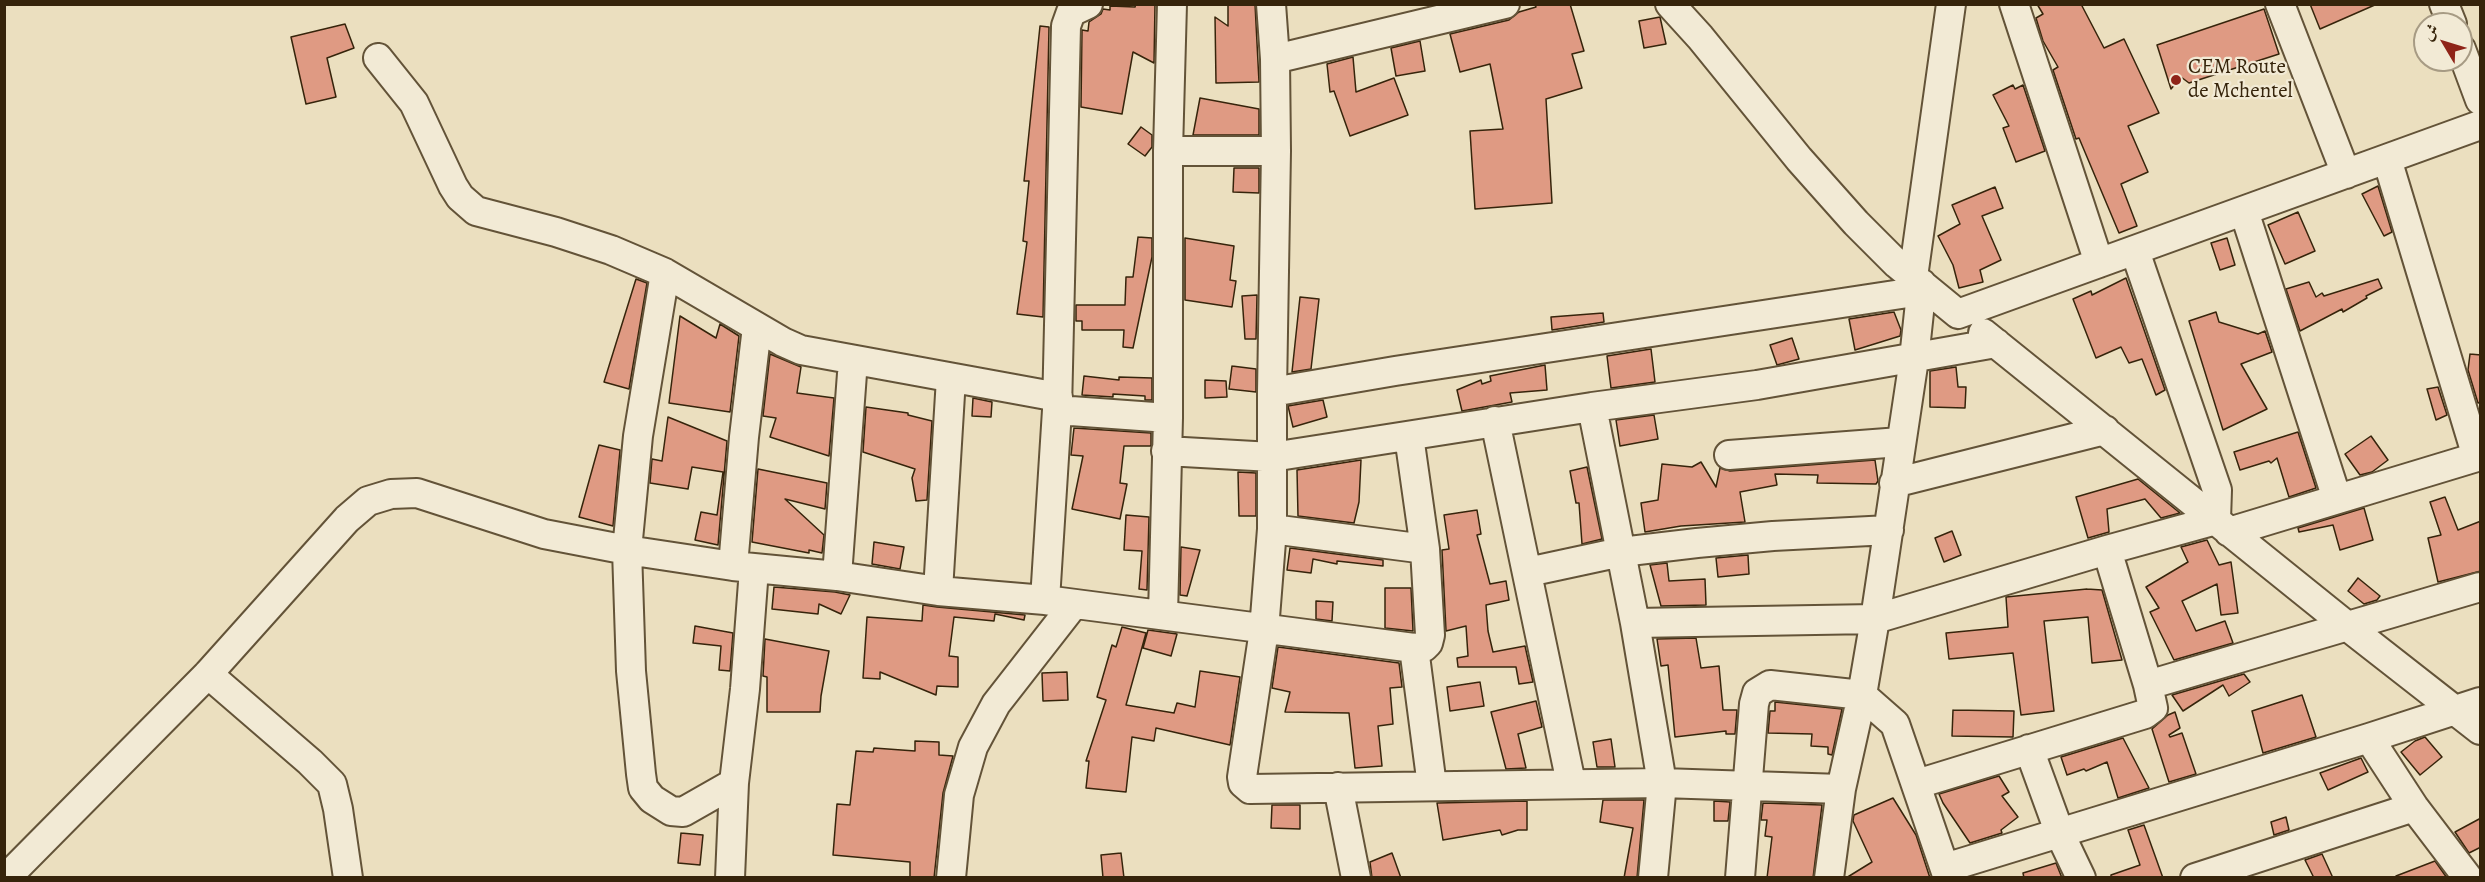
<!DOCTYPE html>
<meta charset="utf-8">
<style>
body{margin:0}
#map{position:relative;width:2485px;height:882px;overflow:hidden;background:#ebdfbf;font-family:Alegreya,Amiri,serif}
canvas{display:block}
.frame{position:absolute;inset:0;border:6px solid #36240b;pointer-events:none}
.north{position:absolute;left:2413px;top:12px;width:60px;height:60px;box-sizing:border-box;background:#f2ead5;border:2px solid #a79b84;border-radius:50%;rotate:308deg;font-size:16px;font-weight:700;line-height:24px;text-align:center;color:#36240b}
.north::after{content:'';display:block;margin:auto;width:21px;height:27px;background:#8f2418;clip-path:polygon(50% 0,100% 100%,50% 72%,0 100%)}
</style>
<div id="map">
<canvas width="2485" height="882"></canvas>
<div class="frame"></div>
<div class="north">ش</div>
</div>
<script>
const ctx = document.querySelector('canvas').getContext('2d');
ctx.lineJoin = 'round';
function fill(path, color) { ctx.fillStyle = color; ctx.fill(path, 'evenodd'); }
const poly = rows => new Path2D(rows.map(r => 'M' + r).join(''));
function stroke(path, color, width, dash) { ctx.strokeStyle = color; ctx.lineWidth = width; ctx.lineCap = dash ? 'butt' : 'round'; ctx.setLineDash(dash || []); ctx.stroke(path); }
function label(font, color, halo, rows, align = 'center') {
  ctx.font = font + ' Alegreya,serif'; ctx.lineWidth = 4.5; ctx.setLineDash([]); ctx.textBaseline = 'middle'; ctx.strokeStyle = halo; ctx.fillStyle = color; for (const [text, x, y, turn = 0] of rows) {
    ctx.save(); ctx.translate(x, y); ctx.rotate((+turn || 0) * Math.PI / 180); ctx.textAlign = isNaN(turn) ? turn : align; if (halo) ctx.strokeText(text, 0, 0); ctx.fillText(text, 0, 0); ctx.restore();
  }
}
const building = poly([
 [1136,4,1155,4,1154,63,1133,52,1122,114,1081,107,1082,30,1088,31,1089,22,1101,14,1103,9,1110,10,1110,6,1135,7,1136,4],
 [1228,4,1255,4,1259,82,1216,83,1215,17,1228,26,1228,4],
 [1535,4,1570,4,1584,51,1572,54,1582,88,1546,99,1552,203,1475,209,1470,131,1503,129,1490,64,1460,72,1450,34,1509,20,1519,12,1536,7,1535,4],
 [2037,4,2081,4,2104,48,2124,39,2159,113,2128,126,2148,172,2121,184,2137,226,2119,233,2079,138,2076,139,2053,70,2058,67,2043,41,2036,18,2043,14,2037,4],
 [2310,4,2377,4,2320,29,2310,4],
 [2264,9,2279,54,2189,83,2181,77,2171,89,2157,45,2264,9],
 [1660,17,1666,44,1644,48,1639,21,1660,17],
 [345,24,354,48,327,58,336,97,306,104,291,37,345,24],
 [1040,26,1049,27,1043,317,1017,314,1027,242,1023,241,1029,181,1024,181,1040,26],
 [1420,41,1425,71,1396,76,1391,48,1420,41],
 [1353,57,1356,92,1394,78,1408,115,1350,136,1334,91,1330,92,1327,64,1353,57],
 [2013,85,2015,89,2023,85,2045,151,2016,162,2003,128,2009,126,1993,95,2013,85],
 [1200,98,1259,109,1259,135,1193,135,1200,98],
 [1141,127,1152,135,1152,147,1145,156,1128,144,1141,127],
 [1234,168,1259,168,1259,193,1233,192,1234,168],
 [2378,186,2392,232,2384,236,2362,194,2378,186],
 [1995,187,2003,208,1982,216,2001,260,1980,270,1983,282,1959,288,1953,265,1938,236,1960,224,1952,205,1995,187],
 [2298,212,2315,251,2285,264,2268,225,2298,212],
 [1138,237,1152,238,1152,257,1133,348,1123,347,1124,330,1082,330,1082,321,1076,321,1076,305,1125,305,1126,277,1133,277,1138,237],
 [1185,238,1234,246,1230,280,1236,281,1232,307,1185,300,1185,238],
 [2227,238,2235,265,2220,270,2211,243,2227,238],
 [2126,278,2165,390,2156,395,2142,359,2129,363,2121,347,2096,358,2073,299,2091,291,2092,295,2126,278],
 [636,279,647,283,629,389,604,382,636,279],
 [2378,279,2382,288,2366,296,2367,298,2343,312,2342,309,2300,331,2286,289,2309,282,2316,297,2322,293,2324,296,2378,279],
 [1257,295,1256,339,1245,339,1242,296,1257,295],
 [1300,297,1319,299,1311,369,1292,372,1300,297],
 [1894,312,1901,330,1900,336,1855,350,1849,319,1894,312],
 [2216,312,2219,322,2258,334,2265,331,2272,352,2241,364,2267,409,2223,430,2189,321,2216,312],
 [1603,313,1604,322,1552,330,1551,317,1603,313],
 [680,316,716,338,720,324,739,336,730,412,669,403,680,316],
 [1792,338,1799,359,1777,365,1770,345,1792,338],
 [1651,349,1655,382,1611,388,1607,356,1651,349],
 [770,354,801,367,797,393,834,398,829,456,770,437,776,418,763,416,770,354],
 [2470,354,2481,355,2481,402,2478,403,2468,370,2470,354],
 [1545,365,1547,390,1510,393,1512,402,1462,411,1457,390,1481,380,1482,384,1491,381,1490,376,1545,365],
 [1232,366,1256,369,1256,392,1229,389,1232,366],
 [1956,367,1958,387,1966,387,1965,408,1930,407,1930,371,1956,367],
 [1084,376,1119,380,1119,377,1152,378,1152,400,1145,400,1145,396,1113,394,1113,397,1082,395,1084,376],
 [1205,380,1226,381,1227,397,1205,398,1205,380],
 [2438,387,2447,415,2436,420,2427,389,2438,387],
 [973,398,992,402,991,417,972,416,973,398],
 [1323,400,1327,417,1293,427,1288,406,1323,400],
 [866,407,908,413,908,415,932,421,927,500,916,501,912,478,915,469,863,452,866,407],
 [1654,415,1658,439,1620,446,1616,420,1654,415],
 [668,417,727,441,718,545,695,540,701,512,717,515,723,472,692,467,688,489,650,483,652,459,662,461,668,417],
 [1074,428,1151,433,1151,446,1124,446,1120,483,1127,484,1120,519,1072,509,1083,456,1071,455,1074,428],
 [2298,432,2316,488,2289,497,2277,458,2271,463,2269,461,2240,470,2234,452,2298,432],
 [2371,436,2388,460,2372,472,2360,475,2345,454,2371,436],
 [599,445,620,450,613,526,579,517,599,445],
 [1361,460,1359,502,1354,523,1298,516,1297,470,1361,460],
 [1875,460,1878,481,1876,484,1817,483,1818,475,1775,474,1777,485,1740,492,1745,522,1681,526,1645,532,1641,503,1658,500,1662,464,1692,467,1701,462,1716,487,1720,468,1730,471,1875,460],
 [1587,467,1602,539,1582,544,1579,503,1576,503,1570,471,1587,467],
 [758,469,827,483,825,509,785,499,824,535,822,553,809,550,809,553,752,542,758,469],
 [1238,472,1256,473,1256,516,1239,516,1238,472],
 [2138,479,2180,513,2161,518,2145,499,2107,509,2109,532,2088,538,2076,497,2138,479],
 [2445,497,2458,530,2481,521,2481,571,2438,582,2428,538,2441,535,2430,502,2445,497],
 [2364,508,2373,540,2340,550,2333,525,2299,532,2298,528,2364,508],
 [1477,510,1481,534,1477,535,1490,584,1506,581,1509,600,1486,605,1488,631,1493,652,1525,646,1533,682,1519,684,1516,667,1458,667,1457,658,1468,656,1466,626,1446,631,1442,550,1449,549,1444,515,1477,510],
 [1126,515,1149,517,1147,590,1139,589,1142,551,1124,550,1126,515],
 [1952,531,1961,555,1944,562,1935,538,1952,531],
 [2207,540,2219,565,2231,562,2238,613,2221,615,2217,584,2182,601,2196,631,2225,621,2233,643,2174,660,2150,612,2159,608,2146,587,2188,562,2181,547,2207,540],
 [874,542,904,547,900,569,872,564,874,542],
 [1181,547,1200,550,1187,596,1180,595,1181,547],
 [1290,548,1383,560,1383,566,1337,561,1337,564,1313,559,1311,573,1287,570,1290,548],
 [1748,555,1749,574,1718,577,1716,558,1748,555],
 [1667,563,1669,581,1705,579,1706,605,1661,606,1650,565,1667,563],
 [2358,578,2380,596,2377,600,2364,604,2348,591,2358,578],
 [774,587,835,592,850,595,841,614,819,604,818,614,772,609,774,587],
 [1385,588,1411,588,1413,631,1385,628,1385,588],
 [2087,589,2102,590,2122,660,2092,663,2088,617,2044,621,2054,711,2021,715,2013,653,1949,659,1946,633,2008,627,2006,597,2087,589],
 [1316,601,1333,602,1332,621,1316,619,1316,601],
 [923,605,937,607,1025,615,1024,620,995,614,994,621,954,617,949,656,958,657,958,687,937,686,936,695,880,672,880,679,863,678,867,617,922,621,923,605],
 [695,626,733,633,730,671,719,670,721,646,693,643,695,626],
 [1122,627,1146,633,1126,705,1174,713,1177,703,1195,707,1200,671,1240,677,1230,745,1156,728,1154,741,1132,737,1126,792,1086,788,1089,761,1086,761,1106,700,1097,697,1112,645,1116,647,1122,627],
 [1148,630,1177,634,1171,656,1143,648,1148,630],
 [1696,638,1701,668,1719,666,1723,710,1737,710,1735,734,1726,734,1726,731,1675,737,1668,665,1661,666,1657,639,1696,638],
 [765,639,829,651,821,696,820,712,767,712,767,677,763,676,765,639],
 [1278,647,1399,663,1402,687,1390,688,1393,724,1378,726,1382,766,1355,768,1349,713,1285,712,1290,692,1272,688,1278,647],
 [1067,672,1068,700,1043,701,1042,673,1067,672],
 [2244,674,2250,682,2229,696,2223,685,2183,711,2172,695,2244,674],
 [1480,682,1484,706,1450,711,1447,687,1480,682],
 [2302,695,2316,737,2263,753,2252,711,2302,695],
 [1536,701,1542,727,1518,734,1526,768,1506,769,1491,712,1536,701],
 [1775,702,1842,709,1832,755,1828,754,1828,747,1811,746,1812,734,1768,733,1770,711,1775,711,1775,702],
 [1953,710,2014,711,2013,737,1952,736,1953,710],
 [2175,712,2180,728,2169,735,2170,737,2182,733,2196,774,2169,782,2152,729,2168,715,2175,712],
 [2425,737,2442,757,2420,775,2401,752,2415,741,2425,737],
 [2123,738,2149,788,2118,798,2107,762,2086,771,2084,769,2067,775,2061,757,2123,738],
 [1611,739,1615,767,1597,767,1593,742,1611,739],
 [915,741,939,742,939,755,953,756,943,793,934,878,910,878,910,862,833,855,837,804,850,805,856,751,873,752,874,748,915,751,915,741],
 [2361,758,2368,772,2328,790,2320,773,2361,758],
 [1999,776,2009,792,2002,796,2018,817,2001,830,2002,833,1970,843,1943,803,1939,794,1999,776],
 [1893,798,1916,835,1930,878,1846,878,1872,862,1853,821,1854,815,1893,798],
 [1603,800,1644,800,1637,878,1624,878,1633,828,1600,822,1603,800],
 [1527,801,1527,830,1518,830,1502,835,1500,830,1443,840,1437,803,1527,801],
 [1714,801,1730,802,1728,821,1714,821,1714,801],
 [1763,803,1822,805,1813,878,1767,878,1772,837,1765,836,1767,820,1761,820,1763,803],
 [1272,805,1300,805,1300,829,1271,828,1272,805],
 [2286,817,2289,830,2274,835,2271,822,2286,817],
 [2481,818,2481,847,2469,853,2455,832,2481,818],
 [2144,825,2163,878,2111,878,2111,875,2140,865,2128,830,2144,825],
 [681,833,703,835,700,865,678,863,681,833],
 [1121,853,1124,878,1103,878,1101,855,1121,853],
 [1392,853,1401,878,1372,878,1370,862,1392,853],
 [2322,854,2333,878,2314,878,2305,860,2322,854],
 [2435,861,2447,878,2397,878,2396,876,2435,861],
 [2056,863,2062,878,2024,878,2023,873,2056,863]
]);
fill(building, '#df9a83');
stroke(building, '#36240b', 1.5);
const minor = poly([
 [1271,4,1275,59,1276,151,1272,392,1272,529,1264,630,1242,777,1243,783,1250,789,1662,783,1841,789],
 [1670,4,1700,37,1799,159,1856,223,1897,264,1958,314,2480,125],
 [2014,4,2099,263],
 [2280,4,2346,174],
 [2444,4,2452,24],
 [2461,49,2480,100],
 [378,58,414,103,453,186,460,197,476,211,556,232,611,250,665,273,783,342,801,350,1058,397],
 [1275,59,1505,4],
 [1168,151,1276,151],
 [2387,159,2477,457],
 [2244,211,2337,499],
 [665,273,638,436,627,550,631,671,641,774,643,788,652,799,671,811,683,812,734,783],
 [1913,277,1951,4],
 [1983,333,2347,626,2480,730],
 [1272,392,1395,371,1921,291],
 [1592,407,1635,623,1662,783,1653,878],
 [1057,410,1168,418],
 [1495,421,1571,783],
 [1166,451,1272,457,1592,407,1757,385,1996,343],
 [1729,455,1900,442],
 [1894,483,2105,430],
 [1272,529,1425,549],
 [2229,532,2480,456],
 [733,566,744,437,757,327],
 [1528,572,1621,552,1697,543,1773,536,1889,530],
 [837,576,853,360],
 [938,591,951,378],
 [1045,600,1057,410,1066,26,1071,12,1088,4],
 [1163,615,1168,418,1168,151,1172,4],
 [1635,623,1875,619,2107,550,2216,520,2217,490,2135,251],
 [1414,648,1432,786],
 [208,674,310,762,332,784,338,809,348,878],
 [2148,685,2480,587],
 [2369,738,2414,807,2468,878],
 [2029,749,2060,834,2081,878],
 [1917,784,2145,714,2153,708,2148,685,2107,550],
 [1338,787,1356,878],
 [1945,868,2369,738,2480,702],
 [6,878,208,674,347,519,368,501,391,494,417,493,544,534,627,550,733,566,837,576,938,591,1045,600,1414,648,1424,647,1428,643,1430,635,1425,549,1409,436],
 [730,878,734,783,745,689,754,569],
 [951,878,959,795,973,747,996,704,1074,604],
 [1740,878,1754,704,1757,693,1770,685,1862,695,1895,724,1948,878],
 [1829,878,1841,789,1862,695,1875,619,1914,359,1922,284],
 [2195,878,2414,807]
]);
stroke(minor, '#635338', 32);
stroke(minor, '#f2ead5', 28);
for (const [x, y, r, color] of [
 [2176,80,6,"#8f2418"]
]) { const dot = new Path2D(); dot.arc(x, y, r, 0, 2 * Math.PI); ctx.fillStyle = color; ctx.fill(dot); stroke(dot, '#f2ead5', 2); }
label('21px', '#36240b', '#f2ead5', [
 ["CEM Route",2188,68],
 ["de Mchentel",2188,92]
], 'left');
</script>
